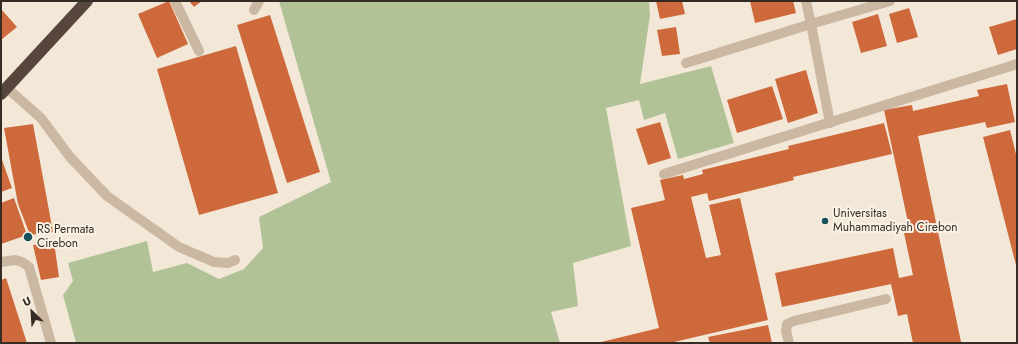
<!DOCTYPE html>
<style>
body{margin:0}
#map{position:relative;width:1018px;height:344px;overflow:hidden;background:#f3e8d8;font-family:Jost,sans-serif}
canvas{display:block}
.frame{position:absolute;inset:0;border:2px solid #362c26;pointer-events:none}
.north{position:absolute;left:12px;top:292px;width:40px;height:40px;-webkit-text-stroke:3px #faf2e4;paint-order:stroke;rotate:335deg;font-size:11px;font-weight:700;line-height:16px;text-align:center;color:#362c26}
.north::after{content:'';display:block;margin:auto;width:14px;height:18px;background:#362c26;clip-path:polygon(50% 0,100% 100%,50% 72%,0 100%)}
</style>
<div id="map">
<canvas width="1018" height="344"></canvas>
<div class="frame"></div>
<div class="north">U</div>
</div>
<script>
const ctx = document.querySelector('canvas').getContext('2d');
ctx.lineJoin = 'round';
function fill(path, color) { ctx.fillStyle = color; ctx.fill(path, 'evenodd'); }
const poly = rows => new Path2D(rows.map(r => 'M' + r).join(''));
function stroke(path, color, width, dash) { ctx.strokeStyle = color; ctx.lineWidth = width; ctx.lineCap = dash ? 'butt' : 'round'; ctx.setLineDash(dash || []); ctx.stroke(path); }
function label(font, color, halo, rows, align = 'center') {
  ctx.font = font + ' Jost,sans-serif'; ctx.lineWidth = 4; ctx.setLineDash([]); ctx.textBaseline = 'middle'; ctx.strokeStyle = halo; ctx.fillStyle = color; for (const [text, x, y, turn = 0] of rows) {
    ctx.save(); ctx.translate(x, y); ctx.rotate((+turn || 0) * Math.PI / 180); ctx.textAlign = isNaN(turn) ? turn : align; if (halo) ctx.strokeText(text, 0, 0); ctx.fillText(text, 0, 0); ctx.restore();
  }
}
fill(poly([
 [279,1,649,1,650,15,640,84,711,66,734,143,678,159,665,113,644,120,639,100,606,108,631,246,573,263,578,306,551,312,560,343,76,343,63,295,73,281,68,263,147,241,153,272,187,263,219,279,244,269,263,248,259,217,331,182]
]), '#b1c297');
fill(poly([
 [169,1,188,44,157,58,138,14],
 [189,1,202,1,194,7],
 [656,1,682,1,685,14,660,19],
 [750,1,793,1,796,13,755,23],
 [909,8,918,37,897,43,889,14],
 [1,9,17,27,1,40],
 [878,14,887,46,861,53,852,22],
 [270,15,320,172,287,183,237,25],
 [1017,19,1017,49,998,55,989,27],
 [676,27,680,54,662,56,657,30],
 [236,46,278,193,199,215,157,69],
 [806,70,818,113,788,123,775,79],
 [1007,84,1015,122,987,128,985,122,918,136,961,342,913,343,907,314,898,316,891,284,782,307,775,273,893,248,899,278,913,275,903,228,909,227,884,110,912,105,913,111,979,96,977,90],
 [772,86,783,119,737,133,727,100],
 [660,122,671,158,648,165,636,129],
 [884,123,892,154,793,177,794,180,709,201,707,193,691,197,706,258,721,255,709,205,740,198,768,320,670,343,597,343,659,328,631,208,665,200,660,180,683,175,684,179,703,174,702,170,789,149,788,146],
 [33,124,53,232,30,235,18,204,4,128],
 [1010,130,1017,158,1016,265,983,137],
 [1,157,12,188,1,192],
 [14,198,27,235,1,244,1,203],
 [54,242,59,277,41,280,33,245],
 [6,278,27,343,1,343,1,280],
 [768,325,772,343,710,343,708,337]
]), '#ce693b');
stroke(poly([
 [175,1,199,51],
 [254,10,259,1],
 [686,63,811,24,806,1],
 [7,88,41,118,70,157,107,196,179,247,214,262,228,263,235,260],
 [830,123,811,24,890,1],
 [664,174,1017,64],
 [1,262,15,260,22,262,29,267,51,343],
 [789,343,786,331,787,324,794,321,886,299]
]), '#cbb8a3', 10);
stroke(poly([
 [1,94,87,1]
]), '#57463c', 12);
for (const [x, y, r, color] of [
 [825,221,4,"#19515a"],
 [28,237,5,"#19515a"]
]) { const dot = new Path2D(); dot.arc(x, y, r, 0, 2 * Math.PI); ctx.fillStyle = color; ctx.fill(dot); stroke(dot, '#faf2e4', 1.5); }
label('12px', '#362c26', '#faf2e4', [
 ["Universitas",833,214],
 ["Muhammadiyah Cirebon",833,228],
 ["RS Permata",37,230],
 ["Cirebon",37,244]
], 'left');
</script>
